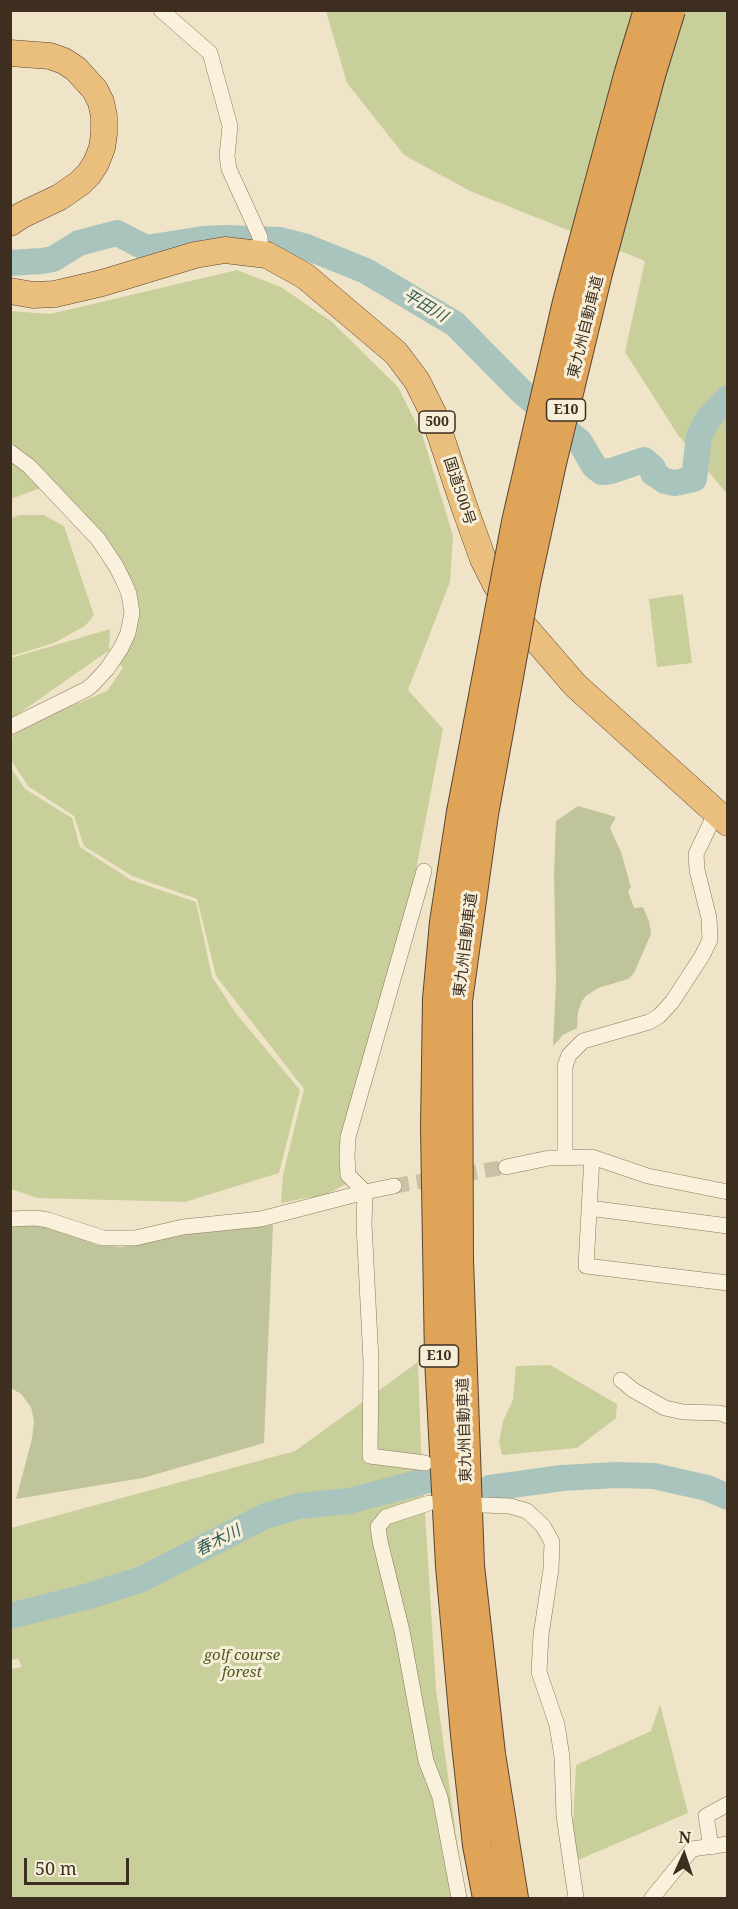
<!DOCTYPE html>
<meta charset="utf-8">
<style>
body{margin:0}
#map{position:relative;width:738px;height:1909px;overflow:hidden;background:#f0e4c8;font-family:"Noto Serif",serif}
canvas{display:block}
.frame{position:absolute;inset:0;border:12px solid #3d2e20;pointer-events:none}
.north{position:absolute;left:654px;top:1825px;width:60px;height:60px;-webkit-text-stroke:4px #f7eed8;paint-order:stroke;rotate:3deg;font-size:16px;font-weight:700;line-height:24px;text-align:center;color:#3d2e20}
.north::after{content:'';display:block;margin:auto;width:21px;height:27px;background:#3d2e20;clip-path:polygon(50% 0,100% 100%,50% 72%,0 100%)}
.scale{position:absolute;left:24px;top:1858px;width:105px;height:27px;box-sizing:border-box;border:3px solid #3d2e20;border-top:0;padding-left:8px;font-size:18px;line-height:21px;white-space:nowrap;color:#3d2e20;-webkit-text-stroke:4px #f7eed8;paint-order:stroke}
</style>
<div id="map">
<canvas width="738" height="1909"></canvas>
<div class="frame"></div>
<div class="north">N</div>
<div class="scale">50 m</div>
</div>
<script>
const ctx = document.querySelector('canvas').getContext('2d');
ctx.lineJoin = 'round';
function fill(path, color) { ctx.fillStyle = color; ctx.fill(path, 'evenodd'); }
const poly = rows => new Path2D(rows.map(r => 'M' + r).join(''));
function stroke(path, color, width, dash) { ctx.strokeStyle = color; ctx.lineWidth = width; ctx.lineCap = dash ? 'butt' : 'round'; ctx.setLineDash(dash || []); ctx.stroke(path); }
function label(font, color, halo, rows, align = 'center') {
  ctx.font = font + ' "Noto Serif","Noto Sans JP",serif'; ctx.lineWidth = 6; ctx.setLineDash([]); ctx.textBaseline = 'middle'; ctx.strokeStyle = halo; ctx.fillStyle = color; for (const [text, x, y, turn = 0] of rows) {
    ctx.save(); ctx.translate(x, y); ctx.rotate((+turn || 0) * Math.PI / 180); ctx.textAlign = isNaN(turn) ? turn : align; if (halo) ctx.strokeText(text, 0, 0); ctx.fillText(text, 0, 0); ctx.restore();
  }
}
fill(poly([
 [326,11,727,11,727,494,678,435,625,352,645,261,470,191,404,155,347,83],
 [237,270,281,287,332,322,398,387,423,437,453,536,450,582,408,690,443,729,416,870,356,1128,353,1156,346,1184,322,1197,306,1198,281,1203,283,1175,304,1089,216,976,197,899,132,876,84,846,74,816,28,786,11,760,11,745,13,735,50,715,107,691,123,668,108,651,11,719,11,658,110,629,109,650,131,639,131,590,54,483,11,499,11,311,50,314],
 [19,515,44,515,64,526,94,615,85,626,54,643,11,656,11,518],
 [683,594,692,663,657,667,649,599],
 [11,768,25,789,72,818,80,847,131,880,196,902,212,977,235,1012,300,1090,279,1173,185,1202,37,1198,11,1189],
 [418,1362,421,1448,436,1689,460,1863,466,1898,11,1898,11,1669,22,1667,18,1659,11,1660,11,1528,295,1451],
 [550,1365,617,1404,616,1418,577,1448,502,1455,499,1442,503,1421,513,1400,516,1366],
 [660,1704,688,1813,571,1863,576,1765,651,1731]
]), '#c9cf9b');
fill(poly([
 [578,806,616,817,610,828,621,852,631,887,628,891,634,908,643,907,649,921,651,934,634,973,628,979,598,988,586,996,582,1001,578,1012,577,1028,563,1035,553,1046,556,981,554,874,556,821],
 [10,1224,39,1225,55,1228,97,1245,122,1247,192,1231,273,1225,264,1443,143,1478,16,1499,32,1439,34,1421,31,1407,21,1394,11,1388]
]), '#bfc49a');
stroke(poly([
 [10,263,42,261,53,259,79,243,117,233,146,248,203,239,225,238,280,240,304,246,366,271,455,324,521,391,580,442,594,466,602,472,611,471,644,460,653,468,653,473,665,481,675,483,694,479,699,436,708,419,728,398],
 [490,1488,562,1478,617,1475,654,1476,707,1488,728,1497],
 [10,1616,89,1596,142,1579,265,1516,299,1506,349,1501,429,1480]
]), '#a9c4bc', 26);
stroke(poly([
 [394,1186,506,1167]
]), '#ccc0a6', 15, [15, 8]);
const minor = poly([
 [161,10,210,53,230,126,227,156,229,169,260,237,261,254],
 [10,452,29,466,98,539,116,566,124,582,129,594,132,613,128,633,121,648,107,669,93,684,87,689,10,727],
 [424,871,348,1137,347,1156,348,1175,365,1192,364,1224,371,1361,370,1456,425,1463],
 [565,1157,565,1066,569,1055,583,1041,649,1022,659,1016,672,1002,702,956,710,940,709,918,697,870,696,854,716,812],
 [592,1157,586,1266,728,1283],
 [506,1167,549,1158,592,1157,648,1176,728,1192],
 [589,1208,728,1226],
 [10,1219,36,1218,48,1220,103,1238,135,1238,183,1227,261,1219,365,1192,394,1186],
 [621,1380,633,1390,665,1408,683,1412,720,1413,728,1416],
 [429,1503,386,1517,378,1527,380,1541,402,1631,426,1761,440,1797,459,1898],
 [483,1505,510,1506,527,1511,543,1526,552,1542,551,1569,541,1635,539,1672,557,1725,562,1757,564,1816,576,1898],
 [711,1847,706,1816,728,1804],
 [652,1898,692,1849,728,1844]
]);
const trunk = poly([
 [10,53,50,56,64,61,76,69,95,90,101,102,104,116,104,134,102,148,96,163,89,174,80,183,60,197,22,215,10,223],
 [10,291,33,295,55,294,102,283,195,255,225,250,267,255,305,276,396,353,417,381,433,413,464,506,483,559,496,585,524,626,575,685,728,823]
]);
const motorway = poly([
 [461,812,444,922,437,999,435,1128,439,1359,450,1566,465,1735,477,1845,487,1898],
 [484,814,458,1001,459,1260,470,1566,491,1754,514,1898]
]);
stroke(minor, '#8d765c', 16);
stroke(trunk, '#5b4430', 27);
stroke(motorway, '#5b4430', 30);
stroke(minor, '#faf1dc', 15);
stroke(trunk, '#eabe7c', 26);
stroke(motorway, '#e0a458', 28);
const motorwayBridge = poly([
 [461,812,516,522,567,302,629,72,648,10],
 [484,814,526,583,552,463,598,273,651,75,671,10]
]);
stroke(motorwayBridge, '#5b4430', 30, []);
stroke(motorwayBridge, '#e0a458', 28);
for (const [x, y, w] of [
 [566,410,39],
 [437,422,36],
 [439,1356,39]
]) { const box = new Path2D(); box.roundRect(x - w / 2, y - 11, w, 22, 4.5); ctx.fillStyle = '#f7eed8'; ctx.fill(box); stroke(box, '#3d2e20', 1.5); }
label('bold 14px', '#3d2e20', null, [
 ["E10",566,410],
 ["500",437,422],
 ["E10",439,1356]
]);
label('15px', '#3d2e20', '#f7eed8', [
 ["東九州自動車道",586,327,-76],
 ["国道500号",459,491,72],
 ["東九州自動車道",466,945,-83],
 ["東九州自動車道",465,1430,-92]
]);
label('italic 15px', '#4d5a26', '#f7eed8', [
 ["golf course",242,1656],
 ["forest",242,1673]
]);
label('italic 16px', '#2f5d5a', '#f7eed8', [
 ["平田川",425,306,31],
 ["春木川",218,1541,-27]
]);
</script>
